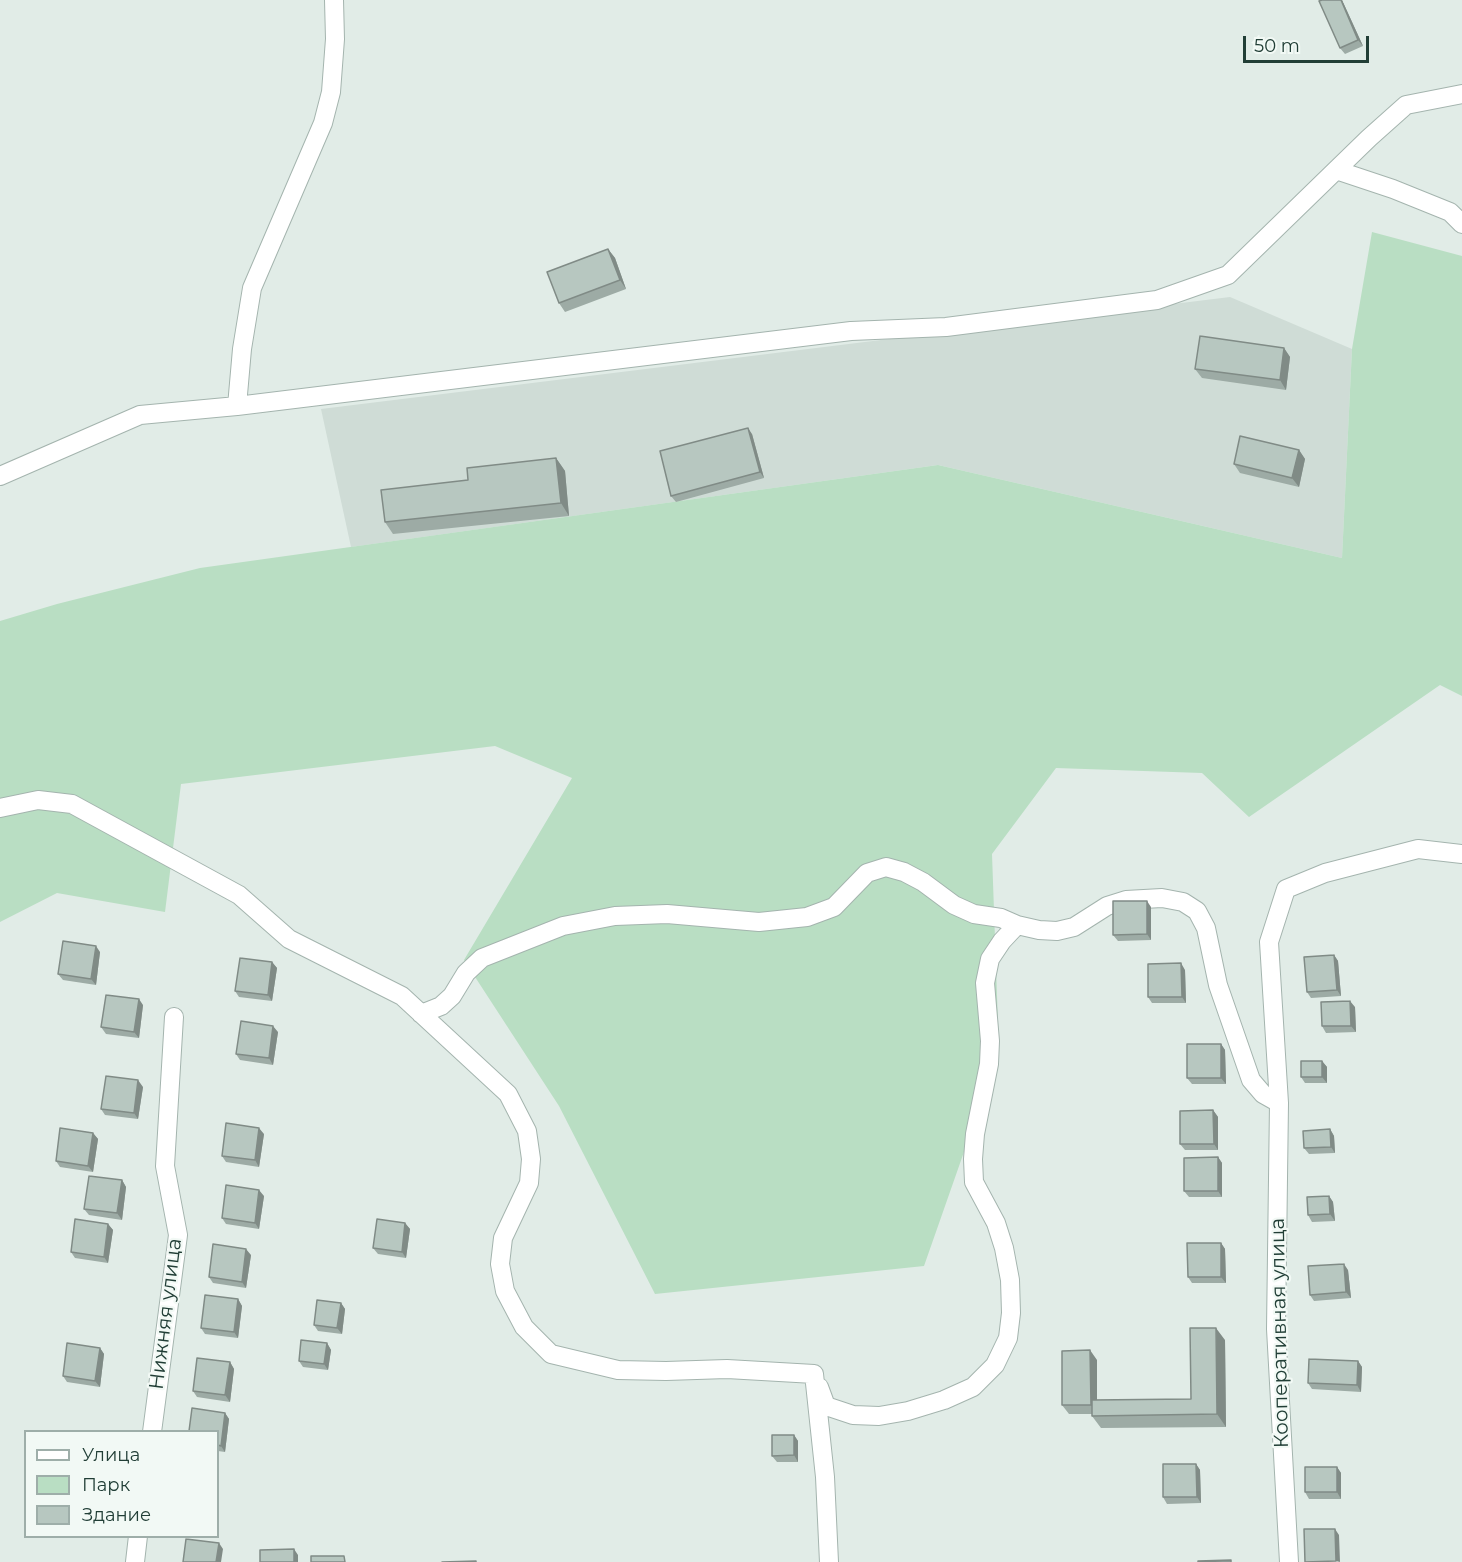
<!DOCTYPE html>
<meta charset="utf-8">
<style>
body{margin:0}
#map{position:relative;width:1462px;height:1562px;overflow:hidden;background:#e1ece7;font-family:Montserrat,sans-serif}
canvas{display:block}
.legend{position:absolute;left:24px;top:1430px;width:195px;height:108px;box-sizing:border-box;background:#f2f9f5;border:2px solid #9eaea9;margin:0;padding:8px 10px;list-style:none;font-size:18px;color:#213e36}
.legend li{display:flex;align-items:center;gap:12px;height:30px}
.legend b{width:30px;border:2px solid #9eaea9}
.scale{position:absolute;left:1243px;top:36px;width:126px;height:27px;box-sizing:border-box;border:3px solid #213e36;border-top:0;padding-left:8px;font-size:18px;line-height:21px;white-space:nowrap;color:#213e36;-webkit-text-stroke:4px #f2f9f5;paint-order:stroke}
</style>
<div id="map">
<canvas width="1462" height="1562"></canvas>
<ul class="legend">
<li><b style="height:8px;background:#fff"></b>Улица</li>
<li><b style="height:16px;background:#b9dec3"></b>Парк</li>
<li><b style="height:16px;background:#b7c7c0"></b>Здание</li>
</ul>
<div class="scale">50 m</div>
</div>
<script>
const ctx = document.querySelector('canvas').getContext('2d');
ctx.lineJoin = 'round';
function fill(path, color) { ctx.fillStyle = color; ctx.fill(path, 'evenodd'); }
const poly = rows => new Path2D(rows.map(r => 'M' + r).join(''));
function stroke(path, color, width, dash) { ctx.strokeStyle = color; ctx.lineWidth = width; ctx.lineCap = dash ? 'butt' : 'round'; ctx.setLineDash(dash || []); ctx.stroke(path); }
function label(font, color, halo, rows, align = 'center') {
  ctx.font = font + ' Montserrat,sans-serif'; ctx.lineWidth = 4.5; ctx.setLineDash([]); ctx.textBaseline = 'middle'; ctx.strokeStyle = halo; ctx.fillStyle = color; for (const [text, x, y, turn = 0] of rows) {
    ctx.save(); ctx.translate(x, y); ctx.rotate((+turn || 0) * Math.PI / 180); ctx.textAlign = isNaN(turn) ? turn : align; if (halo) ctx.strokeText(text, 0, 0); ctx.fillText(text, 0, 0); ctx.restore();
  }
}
fill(poly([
 [1230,297,1352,349,1342,558,938,465,351,547,321,409]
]), '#cfdcd6');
fill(poly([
 [1372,232,1462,256,1462,696,1440,685,1249,817,1202,773,1056,768,992,854,999,1052,924,1266,655,1294,559,1106,464,960,572,778,495,746,181,784,165,912,57,893,0,922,0,621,57,604,200,568,938,465,1342,558,1352,349]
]), '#b9dec3');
const minor = poly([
 [1336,170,1393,189,1450,212,1462,224],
 [237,406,242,349,252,288,323,123,331,92,335,39,334,0],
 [0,476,140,415,237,406,851,331,946,327,1157,300,1228,275,1369,138,1406,105,1462,94],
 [0,808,38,800,72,804,239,895,289,939,402,996,508,1094,527,1131,531,1159,529,1183,503,1238,500,1264,505,1291,524,1327,551,1354,618,1370,666,1371,727,1369,814,1374,825,1477,829,1562],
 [421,1014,441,1006,452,996,466,973,482,958,563,926,615,916,667,914,759,922,807,917,834,907,867,873,886,867,904,872,923,882,954,905,974,914,1001,918,1017,925,1039,930,1057,931,1074,927,1107,906,1126,900,1162,898,1183,902,1197,911,1206,928,1218,985,1251,1080,1263,1094,1279,1103],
 [819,1387,826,1406,853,1415,879,1416,908,1411,944,1400,973,1387,995,1365,1008,1338,1011,1313,1010,1280,1004,1248,996,1223,974,1182,973,1159,975,1134,989,1064,990,1041,985,983,990,959,1002,941,1017,925],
 [152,1432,178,1235,165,1166,174,1017],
 [135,1562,138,1536],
 [1289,1562,1276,1329,1279,1103,1269,942,1286,889,1325,873,1418,849,1462,854]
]);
stroke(minor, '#a4b4ae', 20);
stroke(minor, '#fff', 18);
fill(poly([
 [1342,0,1363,46,1345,54,1340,48],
 [608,249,615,258,626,289,565,312,559,303],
 [1284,348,1290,357,1286,390,1202,378,1195,369],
 [752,434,764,478,676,502,671,496],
 [1299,450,1305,459,1299,487,1240,473,1234,464],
 [556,458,565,471,569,516,393,534,385,522,468,480],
 [1151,907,1151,940,1118,941,1113,935],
 [100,952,96,985,63,980,58,974],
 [1334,955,1338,961,1341,996,1311,998,1307,992],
 [272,962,277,968,272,1001,239,997,235,991],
 [1185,970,1186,1003,1152,1003,1148,997],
 [143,1005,139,1038,106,1034,101,1027],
 [1355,1007,1356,1032,1326,1033,1322,1026],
 [278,1032,273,1065,240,1060,236,1054],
 [1221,1044,1225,1050,1226,1084,1192,1084,1187,1078],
 [1322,1061,1327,1067,1327,1083,1305,1083,1301,1077],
 [143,1087,138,1119,105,1115,101,1109],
 [1213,1110,1218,1117,1218,1150,1185,1150,1180,1144],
 [1330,1129,1334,1136,1335,1153,1309,1154,1304,1148],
 [93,1133,98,1139,93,1172,60,1167,56,1161],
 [264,1134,259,1167,226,1162,222,1156],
 [1218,1157,1222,1163,1222,1197,1189,1197,1184,1191],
 [122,1180,126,1187,122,1220,89,1215,84,1209],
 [264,1196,259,1229,226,1224,222,1218],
 [1329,1196,1333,1202,1335,1221,1312,1222,1308,1215],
 [405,1223,410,1229,406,1258,378,1254,373,1248],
 [108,1224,113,1230,108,1263,75,1258,71,1252],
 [1221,1243,1225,1249,1226,1283,1192,1283,1188,1277],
 [251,1255,246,1288,213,1283,209,1277],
 [1348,1270,1351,1298,1314,1301,1310,1295],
 [238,1299,242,1306,238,1338,205,1334,201,1328],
 [341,1303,345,1309,342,1334,318,1331,314,1325],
 [1225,1340,1226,1427,1101,1428,1092,1416,1092,1414,1069,1414,1062,1405,1097,1360,1097,1400,1191,1399],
 [327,1343,331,1350,328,1370,303,1367,299,1361],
 [100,1348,104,1354,100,1387,67,1382,63,1376],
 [1358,1361,1362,1367,1361,1392,1312,1389,1308,1383],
 [230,1362,234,1369,230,1402,197,1397,193,1391],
 [225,1413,229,1419,225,1452,218,1451,218,1431],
 [794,1435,798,1441,798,1462,777,1462,772,1456],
 [1196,1464,1200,1470,1201,1503,1167,1504,1163,1497],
 [1337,1467,1341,1473,1341,1499,1309,1499,1305,1492]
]), '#9daba5');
fill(poly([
 [1341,0,1342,0,1363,46,1358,40],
 [608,249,615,258,626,289,620,280],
 [1284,348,1290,357,1286,390,1280,380],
 [748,428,752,434,764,478,760,472],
 [1299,450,1305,459,1299,487,1292,478],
 [556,458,565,471,569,516,561,503],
 [1147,901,1151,907,1151,940,1147,934],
 [96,946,100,952,96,985,91,979],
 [1334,955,1338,961,1341,996,1337,990],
 [272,962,277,968,272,1001,268,995],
 [1181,963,1185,970,1186,1003,1182,997],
 [139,999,143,1005,139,1038,134,1032],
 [1350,1001,1355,1007,1356,1032,1351,1026],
 [273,1026,278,1032,273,1065,269,1058],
 [1221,1044,1225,1050,1226,1084,1221,1078],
 [1322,1061,1327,1067,1327,1083,1322,1077],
 [138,1080,143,1087,138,1119,134,1113],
 [1213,1110,1218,1117,1218,1150,1214,1144],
 [259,1128,264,1134,259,1167,255,1160],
 [1330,1129,1334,1136,1335,1153,1331,1147],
 [93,1133,98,1139,93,1172,88,1166],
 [1218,1157,1222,1163,1222,1197,1218,1191],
 [122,1180,126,1187,122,1220,117,1213],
 [259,1190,264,1196,259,1229,255,1223],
 [1329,1196,1333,1202,1335,1221,1330,1214],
 [405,1223,410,1229,406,1258,402,1252],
 [108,1224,113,1230,108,1263,104,1257],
 [1221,1243,1225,1249,1226,1283,1221,1277],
 [246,1249,251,1255,246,1288,242,1282],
 [1344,1264,1348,1270,1351,1298,1346,1292],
 [238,1299,242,1306,238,1338,234,1332],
 [341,1303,345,1309,342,1334,337,1328],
 [1216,1328,1225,1340,1226,1427,1217,1414],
 [327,1343,331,1350,328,1370,324,1364],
 [100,1348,104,1354,100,1387,95,1381],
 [1090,1350,1097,1360,1097,1414,1091,1405],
 [1358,1361,1362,1367,1361,1392,1357,1385],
 [230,1362,234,1369,230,1402,225,1395],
 [225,1413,229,1419,225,1452,221,1446],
 [794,1435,798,1441,798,1462,794,1455],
 [1196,1464,1200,1470,1201,1503,1197,1497],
 [1337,1467,1341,1473,1341,1499,1337,1492],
 [1335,1529,1339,1535,1340,1562,1336,1561],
 [219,1543,223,1549,221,1562,216,1562],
 [294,1549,298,1555,298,1562,294,1562]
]), '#808b86');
const building = poly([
 [1322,0,1341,0,1358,40,1340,48,1319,1,1322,0],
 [608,249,620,280,559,303,547,272,608,249],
 [1200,336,1284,348,1280,380,1195,369,1200,336],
 [748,428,760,472,671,496,660,451,748,428],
 [1240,436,1299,450,1292,478,1234,464,1240,436],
 [556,458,561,503,385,522,381,490,468,480,467,468,556,458],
 [1113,901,1147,901,1147,934,1113,935,1113,901],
 [63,941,96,946,91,979,58,974,63,941],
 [1334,955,1337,990,1307,992,1304,957,1334,955],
 [240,958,272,962,268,995,235,991,240,958],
 [1181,963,1182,997,1148,997,1148,964,1181,963],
 [106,995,139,999,134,1032,101,1027,106,995],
 [1350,1001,1351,1026,1322,1026,1321,1002,1350,1001],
 [241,1021,273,1026,269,1058,236,1054,241,1021],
 [1187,1044,1221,1044,1221,1078,1187,1078,1187,1044],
 [1301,1061,1322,1061,1322,1077,1301,1077,1301,1061],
 [106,1076,138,1080,134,1113,101,1109,106,1076],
 [1213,1110,1214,1144,1180,1144,1180,1111,1213,1110],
 [226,1123,259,1128,255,1160,222,1156,226,1123],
 [60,1128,93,1133,88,1166,56,1161,60,1128],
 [1330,1129,1331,1147,1304,1148,1303,1131,1330,1129],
 [1218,1157,1218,1191,1184,1191,1184,1158,1218,1157],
 [89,1176,122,1180,117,1213,84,1209,89,1176],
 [226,1185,259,1190,255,1223,222,1218,226,1185],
 [1329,1196,1330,1214,1308,1215,1307,1197,1329,1196],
 [75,1219,108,1224,104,1257,71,1252,75,1219],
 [377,1219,405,1223,402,1252,373,1248,377,1219],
 [1187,1243,1221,1243,1221,1277,1188,1277,1187,1243],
 [213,1244,246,1249,242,1282,209,1277,213,1244],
 [1344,1264,1346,1292,1310,1295,1308,1266,1344,1264],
 [205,1295,238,1299,234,1332,201,1328,205,1295],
 [317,1300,341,1303,337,1328,314,1325,317,1300],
 [1190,1328,1216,1328,1217,1414,1092,1416,1092,1400,1191,1399,1190,1328],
 [301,1340,327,1343,324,1364,299,1361,301,1340],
 [67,1343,100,1348,95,1381,63,1376,67,1343],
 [1090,1350,1091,1405,1062,1405,1062,1351,1090,1350],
 [197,1358,230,1362,225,1395,193,1391,197,1358],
 [1309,1359,1358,1361,1357,1385,1308,1383,1309,1359],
 [192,1408,225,1413,221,1446,218,1445,218,1431,189,1431,192,1408],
 [772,1435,794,1435,794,1455,772,1456,772,1435],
 [1163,1464,1196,1464,1197,1497,1163,1497,1163,1464],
 [1305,1467,1337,1467,1337,1492,1305,1492,1305,1467],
 [1304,1529,1335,1529,1336,1561,1305,1562,1304,1529],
 [186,1539,219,1543,216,1562,183,1562,186,1539],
 [294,1549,294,1562,260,1562,260,1550,294,1549],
 [311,1556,344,1556,345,1562,311,1562,311,1556],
 [1231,1560,1231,1562,1198,1562,1198,1561,1231,1560],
 [476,1561,476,1562,442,1562,476,1561]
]);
fill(building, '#b7c7c0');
stroke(building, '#808b86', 1.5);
label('20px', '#213e36', '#f2f9f5', [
 ["Нижняя улица",166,1314,-83],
 ["Кооперативная улица",1280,1333,-91]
]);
</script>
